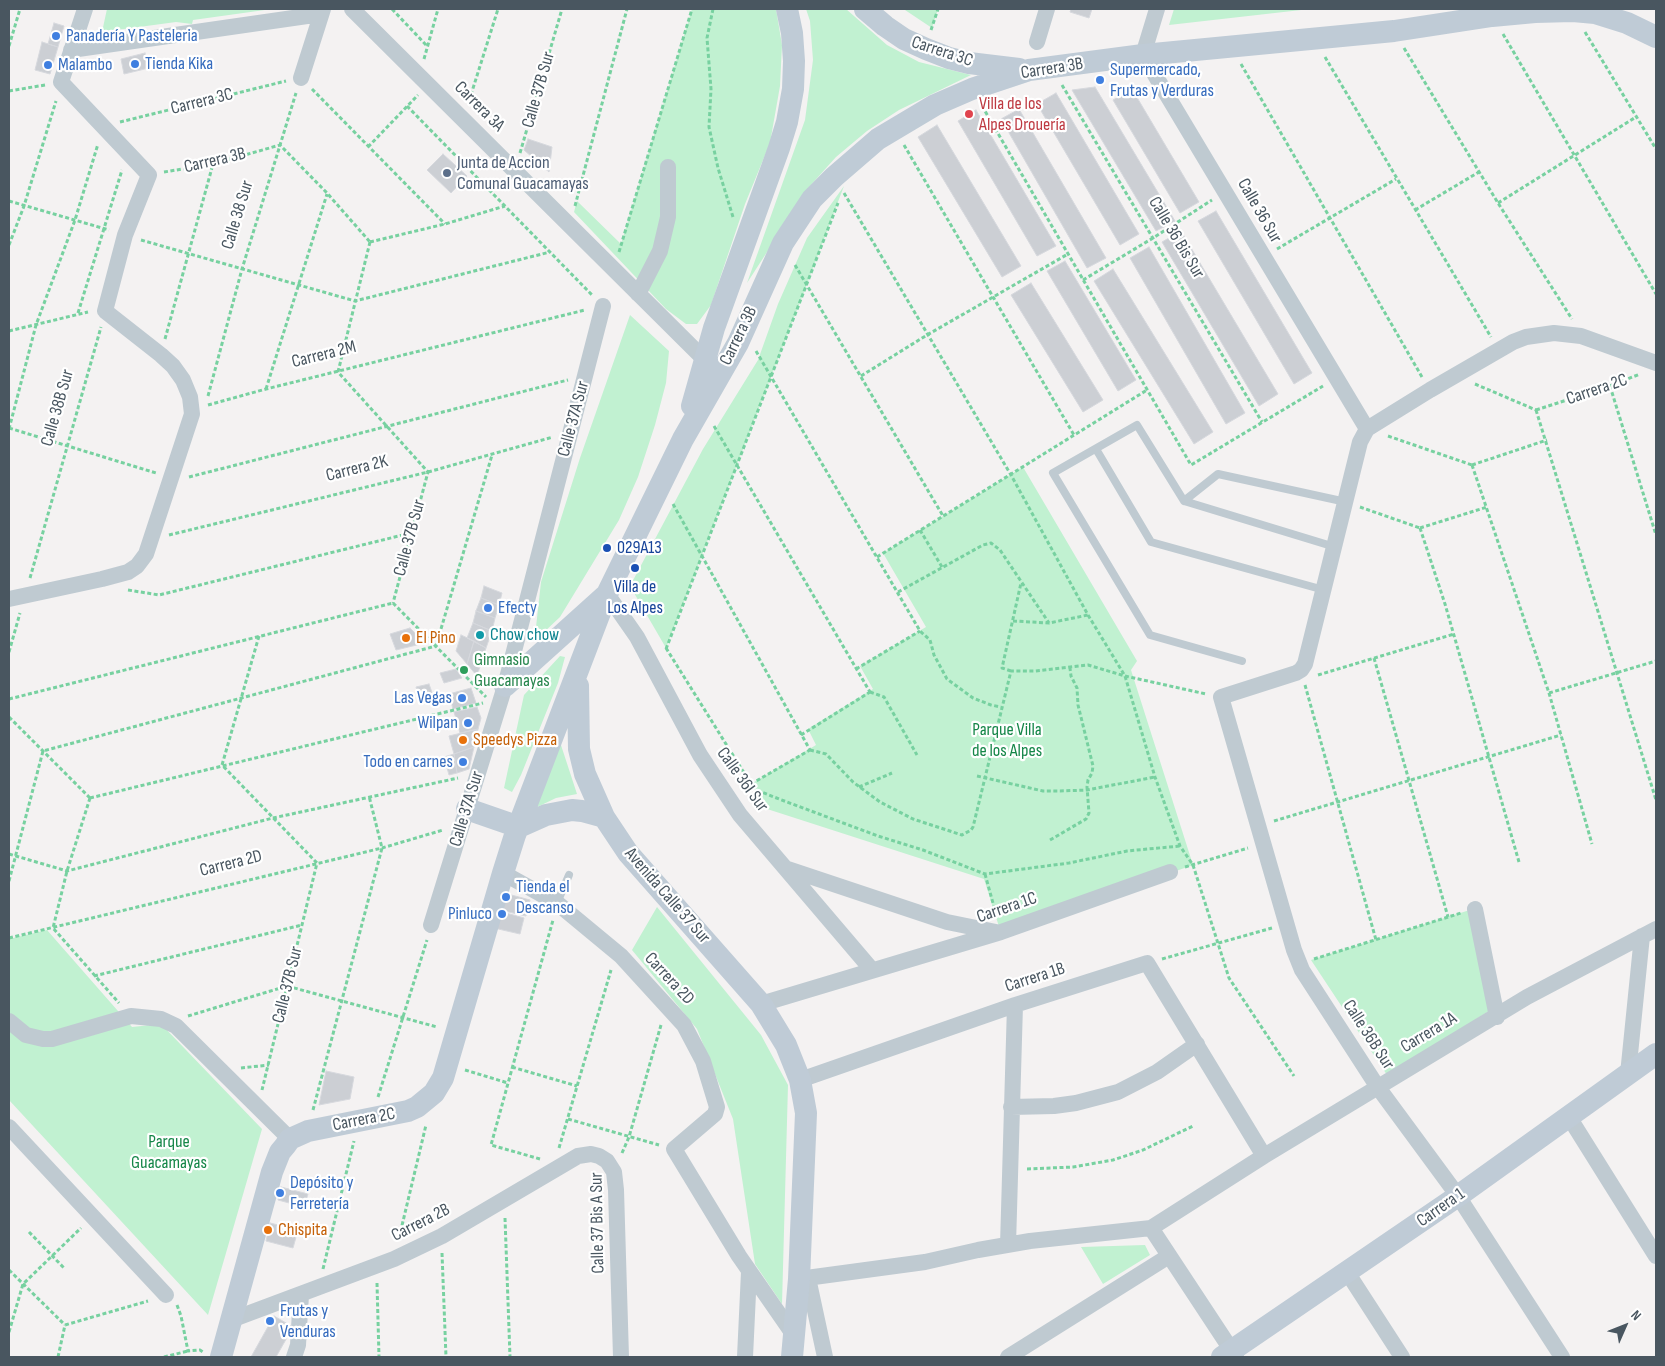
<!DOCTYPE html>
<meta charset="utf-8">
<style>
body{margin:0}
#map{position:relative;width:1665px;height:1366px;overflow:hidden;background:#f4f2f2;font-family:"Sofia Sans Condensed",sans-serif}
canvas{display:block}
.frame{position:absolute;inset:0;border:10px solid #495660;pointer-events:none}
.north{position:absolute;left:1600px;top:1301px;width:50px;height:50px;-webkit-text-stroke:4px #fff;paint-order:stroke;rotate:46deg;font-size:14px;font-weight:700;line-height:20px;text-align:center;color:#495660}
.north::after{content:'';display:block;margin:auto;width:18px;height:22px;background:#495660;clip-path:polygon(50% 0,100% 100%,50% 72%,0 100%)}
</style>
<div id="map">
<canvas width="1665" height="1366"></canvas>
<div class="frame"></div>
<div class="north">N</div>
</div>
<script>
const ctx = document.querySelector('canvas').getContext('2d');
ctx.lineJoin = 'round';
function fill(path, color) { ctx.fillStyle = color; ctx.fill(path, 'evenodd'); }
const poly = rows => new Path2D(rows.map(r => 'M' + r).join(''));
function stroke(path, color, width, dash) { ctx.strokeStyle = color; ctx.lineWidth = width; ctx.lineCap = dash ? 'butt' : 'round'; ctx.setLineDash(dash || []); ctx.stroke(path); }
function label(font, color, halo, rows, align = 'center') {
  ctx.font = font + ' "Sofia Sans Condensed",sans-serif'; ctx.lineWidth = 4.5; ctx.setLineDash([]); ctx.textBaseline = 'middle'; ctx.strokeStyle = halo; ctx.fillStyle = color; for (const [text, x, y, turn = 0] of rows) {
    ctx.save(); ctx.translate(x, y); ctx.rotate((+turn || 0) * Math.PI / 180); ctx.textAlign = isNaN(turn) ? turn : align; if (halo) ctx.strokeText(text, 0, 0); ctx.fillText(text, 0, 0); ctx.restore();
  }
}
fill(poly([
 [107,9,272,9,193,20,192,24,176,22,102,32],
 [692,9,776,9,782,45,780,86,770,143,745,204,711,305,697,324,686,324,666,309,574,212,577,201,621,244],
 [806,9,846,9,887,45,919,62,971,75,899,110,867,131,836,157,809,187,747,283,805,120,813,60,810,21],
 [903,9,938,9,932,28,905,10],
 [1174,9,1310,9,1169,25],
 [844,186,807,284,666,648,630,586,703,449,758,360,778,304,807,238],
 [630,315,669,351,666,383,655,425,638,477,619,520,560,617,542,634,536,627,541,582,580,458],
 [1023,467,1137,661,1131,670,1193,865,1001,933,984,879,764,808,751,784,816,745,808,729,873,689,860,666,926,627,883,553],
 [560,656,565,657,558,683,521,775,512,792,504,788,524,695],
 [559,739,577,794,556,798,531,810],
 [657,907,761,1035,788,1085,782,1304,755,1264,733,1119,697,1029,632,950],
 [1473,909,1489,1011,1387,1075,1311,960],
 [47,930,132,1027,161,1024,262,1129,208,1315,9,1100,9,939],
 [1145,1245,1150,1255,1103,1284,1081,1247]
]), '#c1f1d1');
const building = poly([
 [1071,9,1092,9,1089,18,1070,12,1071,9],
 [54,23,64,26,58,47,48,44,54,23],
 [42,42,58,47,50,74,35,70,42,42],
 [145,53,149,68,124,74,121,59,145,53],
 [1095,87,1175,221,1156,231,1072,90,1095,87],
 [1132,89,1199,202,1180,213,1113,100,1132,89],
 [1056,93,1139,234,1120,245,1037,104,1056,93],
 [1019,109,1106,258,1087,268,1001,119,1019,109],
 [976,110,1056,246,1037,256,958,121,976,110],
 [937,125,1021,266,1002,277,918,137,937,125],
 [528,139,552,147,549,172,524,150,528,139],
 [443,154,467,176,451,193,427,170,443,154],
 [1216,211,1312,373,1294,384,1198,221,1216,211],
 [1181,231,1278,394,1259,406,1162,242,1181,231],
 [1149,247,1245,413,1226,424,1130,258,1149,247],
 [1065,261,1136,380,1118,391,1047,271,1065,261],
 [1113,269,1213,432,1194,444,1094,281,1113,269],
 [1031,283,1103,400,1083,412,1011,295,1031,283],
 [484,586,502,593,499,605,481,598,484,586],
 [481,598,499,605,495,618,476,611,481,598],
 [476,611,495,618,492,631,473,623,476,611],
 [473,623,492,631,486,648,467,638,473,623],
 [410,628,425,643,396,650,390,634,410,628],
 [461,635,474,641,467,664,456,651,461,635],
 [474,641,486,648,477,676,467,664,474,641],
 [456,669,462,678,444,683,440,673,456,669],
 [429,684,434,698,420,702,416,687,429,684],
 [471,688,476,703,453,709,449,694,471,688],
 [477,707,481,718,478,729,460,733,454,712,477,707],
 [478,729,474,747,454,754,449,736,478,729],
 [474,747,469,769,457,773,454,754,474,747],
 [454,754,457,773,449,775,444,757,454,754],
 [504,893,530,900,526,916,500,910,504,893],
 [499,911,524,918,520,934,494,928,499,911],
 [326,1071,354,1077,350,1099,319,1105,326,1071],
 [281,1187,308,1194,304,1207,278,1200,281,1187],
 [270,1223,298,1230,293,1248,266,1241,270,1223],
 [274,1316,293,1327,276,1357,251,1357,274,1316]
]);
fill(building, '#cccfd4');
stroke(building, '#d6d8dd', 1);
stroke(poly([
 [392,9,427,46],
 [713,9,707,38,711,89,709,127,718,168,733,217],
 [931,30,938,9],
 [1585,32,1656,149],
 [1503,34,1656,294],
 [9,46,20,9],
 [1404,48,1498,203,1572,319],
 [1325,57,1491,337],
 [424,59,438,9],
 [1241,64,1422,377],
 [1062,85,1262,422],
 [312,89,445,224],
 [9,91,45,85],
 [469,101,498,9],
 [407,106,592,295],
 [982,106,1191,465,1323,386],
 [120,122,286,81],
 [904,145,1074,435],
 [368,147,418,95],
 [520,153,562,9],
 [164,172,213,164,280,145,327,193,370,242],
 [844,193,1011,475,1088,615,1125,676,1155,777,1180,846,1193,865,1229,978,1294,1076],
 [9,201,109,230],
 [1498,203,1636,117],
 [575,206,627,9],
 [1415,210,1479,172],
 [141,240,355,301,550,252],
 [370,242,338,372,428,472,393,603],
 [370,242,445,224,505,206],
 [9,245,24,206,56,101],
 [1277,249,1396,179],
 [619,252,692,9],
 [795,265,943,516],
 [1083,280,1153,238,1212,200],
 [78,313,122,170],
 [9,331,88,312],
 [165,339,213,164],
 [756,351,920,631,930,640,934,655,947,679,973,698,991,705,1001,707],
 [861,376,927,335,1068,254],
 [1475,384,1536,410],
 [1610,386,1656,535],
 [266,389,327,194],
 [208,396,242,269,296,93],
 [208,405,266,389,585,310],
 [1536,410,1656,800],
 [1536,410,1610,386,1640,374],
 [714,426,870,692],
 [9,428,156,473],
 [9,429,36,325,75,220,98,144],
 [1388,436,1472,465],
 [1472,465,1549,693,1592,844],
 [1472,465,1547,440],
 [189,477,568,380],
 [673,504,810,750],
 [1360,507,1420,528],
 [1420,528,1445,604,1519,862],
 [1420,528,1487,507],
 [920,530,942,567],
 [169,535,428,472,553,437],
 [877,557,1147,390],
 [30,578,101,327],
 [128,590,159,595,411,533],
 [898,592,983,545,991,543,1000,550,1049,623],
 [393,603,486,697],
 [1013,621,1049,623,1088,615],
 [259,636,222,765,317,863,262,1090],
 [666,648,751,784,759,791,779,799,878,836,923,850,985,874,1069,863,1127,851,1180,846],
 [666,649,838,203],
 [9,652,20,613],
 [1374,658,1448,917],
 [856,669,920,631],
 [1011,671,1002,668,1021,583],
 [1318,675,1454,634],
 [1305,685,1376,940],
 [870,692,884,697,917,755],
 [1549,693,1656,661],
 [9,699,393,603],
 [9,717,90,798],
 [801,735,870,692],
 [810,750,826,754,853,782,880,802,913,819,962,835,971,830,973,827,1011,671,1035,671,1088,665,1125,676,1206,694],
 [977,776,1043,791,1060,791,1087,790,1155,777],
 [751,784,810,750],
 [859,787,892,773],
 [90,798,483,703],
 [90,798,67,871,53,928,119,1003],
 [1274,821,1561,735],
 [1050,840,1086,819,1089,813,1087,787,1088,780,1092,773,1093,766,1078,705,1077,688,1071,676,1070,668],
 [9,854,67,871,273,818,458,778],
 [1185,867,1248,848],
 [985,874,996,914],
 [9,881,43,751,436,646,492,455],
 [9,938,382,848,443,830],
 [1162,959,1272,928],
 [1314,959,1461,913],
 [94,976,302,925],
 [188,1016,287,986,437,1027],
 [512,1067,577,1086],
 [241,1068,269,1065],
 [465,1070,508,1083],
 [378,1097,427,940],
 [313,1110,382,848,369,796],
 [568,1119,659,1145],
 [559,1148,611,970],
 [622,1153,629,1137,661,1025],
 [540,1159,491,1145,553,920],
 [1027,1169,1073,1167,1113,1160,1143,1150,1193,1126],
 [505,1218,510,1357],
 [29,1232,65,1269],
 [399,1238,426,1125],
 [442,1253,446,1357],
 [323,1269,354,1141],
 [9,1270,65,1325],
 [377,1283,379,1357],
 [177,1305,181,1316,188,1351,200,1350,203,1352],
 [65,1325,148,1301],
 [9,1332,23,1284,81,1228],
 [58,1357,65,1325],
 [164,1357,188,1351]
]), '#77d1a0', 3, [4, 2.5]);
stroke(poly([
 [1096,449,1151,542,1324,590],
 [1184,501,1218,474,1346,502],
 [1242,661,1150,635,1053,473,1137,425,1184,501,1335,547],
 [557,903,569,875]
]), '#bfcad1', 8);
stroke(poly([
 [352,9,705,360],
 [1157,9,1143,55,1367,429],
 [1037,42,1047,9],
 [71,50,321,14],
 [301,78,323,9],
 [638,294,660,251,668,217,668,167],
 [607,594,637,637,700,755,740,815,872,970],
 [9,599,102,579,128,572,137,566,146,554,192,414,190,397,183,380,173,366,161,355,105,311,125,235,149,175,61,82,85,9],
 [785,868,947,922,996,932],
 [503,873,557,903,621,956,684,1025,703,1061,717,1107,715,1114,674,1149,739,1256,793,1334],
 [1475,909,1497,1017],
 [431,925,505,686,603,306],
 [761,1004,1001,932,1170,872],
 [9,1021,26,1035,43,1039,52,1039,131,1016,161,1019,176,1026,182,1032,290,1139],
 [1628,1074,1642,936],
 [800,1080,1015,1005,1147,963,1264,1156],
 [1011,1107,1054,1106,1076,1103,1118,1092,1157,1072,1197,1044],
 [1569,1117,1656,1256],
 [9,1127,166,1295],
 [1151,1228,1236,1357],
 [1008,1245,1015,1005],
 [1347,1272,1402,1357],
 [808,1278,825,1357],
 [799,1279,925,1262,978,1250,1030,1241,1151,1228,1264,1156,1527,997,1656,929],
 [231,1320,394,1259,442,1236,578,1156,591,1154,599,1156,607,1161,614,1172,616,1190,621,1357],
 [294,1357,298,1345,301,1295],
 [745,1357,749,1272],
 [1008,1357,1169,1256],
 [1562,1357,1458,1196,1377,1086,1302,970,1294,950,1221,697,1296,673,1301,670,1305,664,1360,442,1367,429,1430,390,1513,342,1526,337,1554,333,1581,336,1656,363]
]), '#bfcad1', 16);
stroke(poly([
 [865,9,885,26,904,39,926,49,949,58,969,63,1019,69],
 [692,406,714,328,779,148,787,122,793,89,794,61,792,33,787,9],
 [505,686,605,596],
 [578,686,579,749,585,774,604,817,628,853,761,1004,786,1045,800,1080,806,1113,799,1279,792,1357],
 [467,809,519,827,546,815,572,810,582,811,604,817],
 [221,1357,272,1172,280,1152,285,1146,290,1139,308,1131,408,1111,417,1107,434,1093,443,1078,503,873,515,835,607,594,683,439,738,343,783,243,812,199,834,177,878,139,935,105,972,89,1029,70,1143,55,1394,31,1492,16,1535,12,1573,11,1595,13,1627,23,1656,37],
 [1222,1357,1458,1196,1656,1054]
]), '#bfcbd6', 22);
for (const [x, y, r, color] of [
 [56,36,5,"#3f7fe0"],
 [135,64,5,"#3f7fe0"],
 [48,65,5,"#3f7fe0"],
 [1100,80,5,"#3f7fe0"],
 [969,114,5,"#e0444e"],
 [447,173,5,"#5c6f8a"],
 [607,548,5,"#1a4fb4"],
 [635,568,5,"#1a4fb4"],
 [488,608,5,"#3f7fe0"],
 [480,635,5,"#0f9aa8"],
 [406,638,5,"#e8710a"],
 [464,670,5,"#2e9e5b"],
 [462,698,5,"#3f7fe0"],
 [468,723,5,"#3f7fe0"],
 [463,740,5,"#e8710a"],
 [463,762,5,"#3f7fe0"],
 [506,897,5,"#3f7fe0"],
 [502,914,5,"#3f7fe0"],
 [280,1193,5,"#3f7fe0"],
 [268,1230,5,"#e8710a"],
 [270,1321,5,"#3f7fe0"]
]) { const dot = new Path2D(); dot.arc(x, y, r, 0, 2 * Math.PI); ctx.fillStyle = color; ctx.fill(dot); stroke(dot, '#fff', 2); }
label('18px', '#366cbe', '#fff', [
 ["Panadería Y Pasteleria",66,36],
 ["Tienda Kika",145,64],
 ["Malambo",58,65],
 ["Supermercado,",1110,70],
 ["Frutas y Verduras",1110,91],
 ["Efecty",498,608],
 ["Las Vegas",452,698,"right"],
 ["Wilpan",458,723,"right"],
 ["Todo en carnes",453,762,"right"],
 ["Tienda el",516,887],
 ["Descanso",516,908],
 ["Pinluco",492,914,"right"],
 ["Depósito y",290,1183],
 ["Ferretería",290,1204],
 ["Frutas y",280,1311],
 ["Venduras",280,1332]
], 'left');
label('18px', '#495660', '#fff', [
 ["Carrera 3C",942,52,18],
 ["Carrera 3B",1052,69,-9],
 ["Calle 37B Sur",539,90,-74],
 ["Carrera 3C",202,102,-14],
 ["Carrera 3A",479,107,45],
 ["Carrera 3B",215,161,-13],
 ["Calle 36 Sur",1259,211,60],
 ["Calle 38 Sur",238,215,-73],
 ["Calle 36 Bis Sur",1176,238,59],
 ["Carrera 3B",739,336,-64],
 ["Carrera 2M",324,355,-14],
 ["Carrera 2C",1597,390,-19],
 ["Calle 38B Sur",58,408,-74],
 ["Calle 37A Sur",574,419,-75],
 ["Carrera 2K",357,469,-14],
 ["Calle 37B Sur",410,538,-75],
 ["Calle 36I Sur",742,780,54],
 ["Calle 37A Sur",467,809,-73],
 ["Carrera 2D",231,864,-14],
 ["Avenida Calle 37 Sur",667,896,49],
 ["Carrera 1C",1007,908,-19],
 ["Carrera 1B",1035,978,-18],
 ["Carrera 2D",669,979,47],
 ["Calle 37B Sur",288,985,-76],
 ["Carrera 1A",1429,1033,-31],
 ["Calle 36B Sur",1368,1035,57],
 ["Carrera 2C",364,1120,-11],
 ["Carrera 1",1441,1208,-35],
 ["Carrera 2B",421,1223,-27],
 ["Calle 37 Bis A Sur",598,1223,-91]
]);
label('18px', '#be3a42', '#fff', [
 ["Villa de los",979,104],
 ["Alpes Drouería",979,125]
], 'left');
label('18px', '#4e5e75', '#fff', [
 ["Junta de Accion",457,163],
 ["Comunal Guacamayas",457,184]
], 'left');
label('18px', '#164399', '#fff', [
 ["029A13",617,548],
 ["Villa de",635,587,"center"],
 ["Los Alpes",635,608,"center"]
], 'left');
label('18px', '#0d838f', '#fff', [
 ["Chow chow",490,635]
], 'left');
label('18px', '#c56008', '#fff', [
 ["El Pino",416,638],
 ["Speedys Pizza",473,740],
 ["Chispita",278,1230]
], 'left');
label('18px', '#27864d', '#fff', [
 ["Gimnasio",474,660],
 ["Guacamayas",474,681]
], 'left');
label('18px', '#158648', '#fff', [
 ["Parque Villa",1007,730],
 ["de los Alpes",1007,751],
 ["Parque",169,1142],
 ["Guacamayas",169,1163]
]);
</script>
